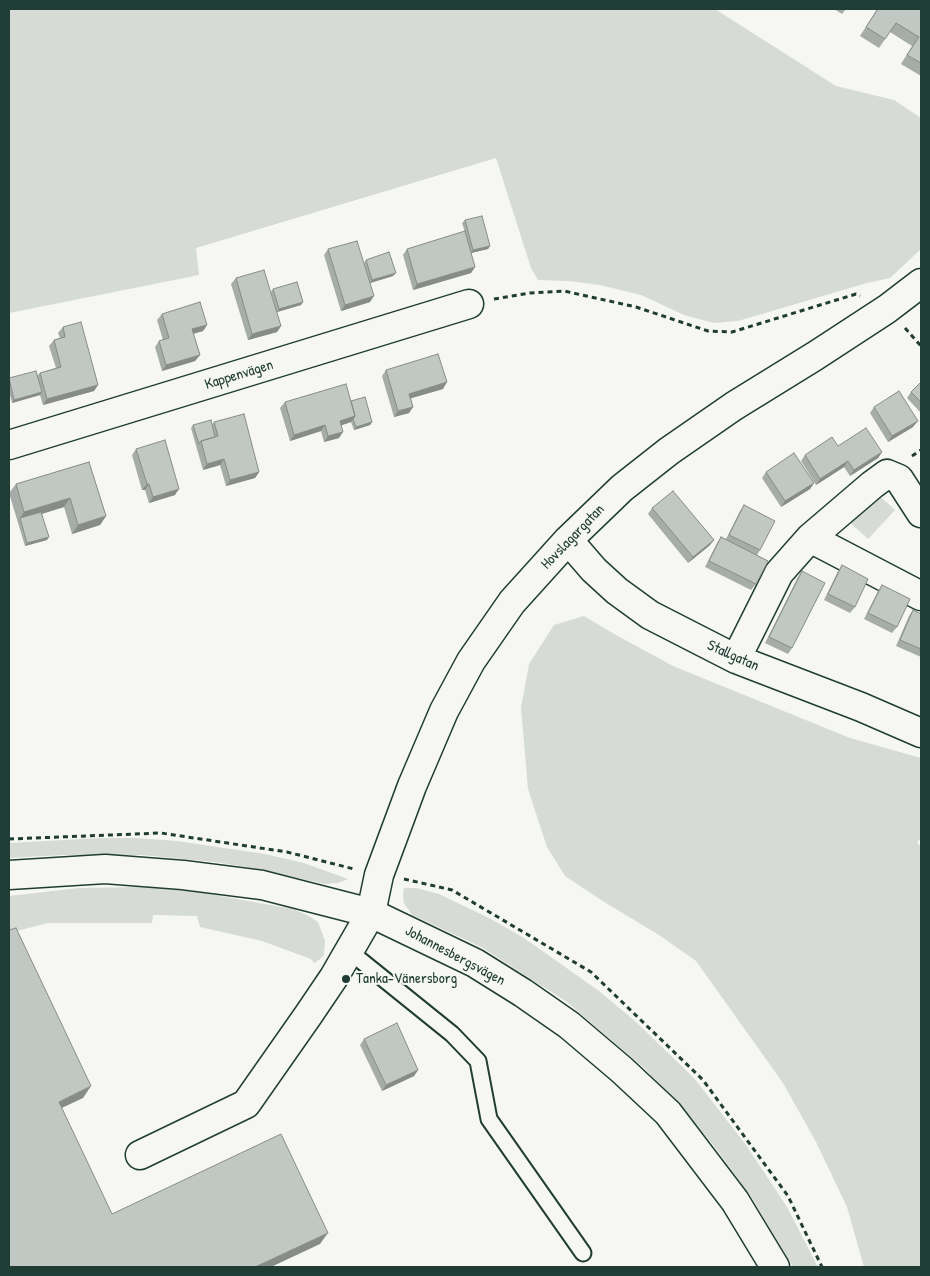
<!DOCTYPE html>
<meta charset="utf-8">
<style>
body{margin:0}
#map{position:relative;width:930px;height:1276px;overflow:hidden;background:#f6f6f2;font-family:"Patrick Hand",sans-serif}
canvas{display:block}
.frame{position:absolute;inset:0;border:10px solid #1f3d34;pointer-events:none}
</style>
<div id="map">
<canvas width="930" height="1276"></canvas>
<div class="frame"></div>
</div>
<script>
const ctx = document.querySelector('canvas').getContext('2d');
ctx.lineJoin = 'round';
function fill(path, color) { ctx.fillStyle = color; ctx.fill(path, 'evenodd'); }
const poly = rows => new Path2D(rows.map(r => 'M' + r).join(''));
function stroke(path, color, width, dash) { ctx.strokeStyle = color; ctx.lineWidth = width; ctx.lineCap = dash ? 'butt' : 'round'; ctx.setLineDash(dash || []); ctx.stroke(path); }
function label(font, color, halo, rows, align = 'center') {
  ctx.font = font + ' "Patrick Hand",sans-serif'; ctx.lineWidth = 4; ctx.setLineDash([]); ctx.textBaseline = 'middle'; ctx.strokeStyle = halo; ctx.fillStyle = color; for (const [text, x, y, turn = 0] of rows) {
    ctx.save(); ctx.translate(x, y); ctx.rotate((+turn || 0) * Math.PI / 180); ctx.textAlign = isNaN(turn) ? turn : align; if (halo) ctx.strokeText(text, 0, 0); ctx.fillText(text, 0, 0); ctx.restore();
  }
}
fill(poly([
 [9,9,715,9,836,86,894,100,921,118,921,249,890,278,867,283,738,321,714,323,684,315,641,295,600,285,568,281,538,280,531,268,496,158,196,248,199,275,9,313],
 [874,491,895,510,868,539,847,520],
 [584,616,616,635,673,666,850,738,921,758,921,838,917,842,921,847,921,1267,864,1267,847,1207,816,1142,783,1083,696,961,659,935,601,900,565,876,547,847,528,789,521,708,529,664,554,625],
 [99,838,136,838,177,841,265,854,304,863,348,879,338,883,325,884,253,868,215,862,142,855,63,855,9,858,9,843],
 [140,887,192,891,293,909,309,916,318,922,325,941,324,955,319,960,314,963,311,959,262,941,200,927,197,916,153,915,152,923,48,923,9,933,9,896,79,888],
 [404,888,416,888,439,894,491,919,524,938,599,991,636,1022,694,1078,746,1145,787,1207,818,1267,793,1267,752,1198,714,1146,678,1104,645,1069,567,1002,481,947,412,915,404,903,403,895]
]), '#d6dbd6');
const service = poly([
 [349,951,452,1034,478,1061,489,1119,583,1253]
]);
const minor = poly([
 [9,445,469,304],
 [810,538,921,596],
 [568,540,594,570,617,591,650,615,736,659,861,707,921,733],
 [736,659,779,573,810,538,872,485,887,474,899,479,921,513],
 [140,1155,246,1104,309,1014,334,977,371,913,379,875,412,786,444,711,471,661,512,602,568,540,622,488,669,451,734,406,815,356,887,309,921,283]
]);
const tertiary = poly([
 [9,875,105,869,183,875,262,885,371,913,475,963,523,993,569,1025,622,1070,668,1113,735,1201,775,1267]
]);
stroke(service, '#1f3d34', 19);
stroke(minor, '#1f3d34', 31);
stroke(tertiary, '#1f3d34', 31);
stroke(poly([
 [494,299,530,293,564,291,636,307,708,331,732,332,856,294,860,296],
 [905,328,921,346],
 [912,456,921,450],
 [9,839,161,833,287,852,354,869],
 [404,879,452,890,591,972,703,1080,788,1196,822,1267]
]), '#1f3d34', 3, [5, 4]);
stroke(service, '#f6f6f2', 15);
stroke(minor, '#f6f6f2', 28);
stroke(tertiary, '#f6f6f2', 28);
fill(poly([
 [834,9,846,9,842,14],
 [877,9,921,9,921,76,901,64,912,46,890,32,879,48,860,36],
 [465,220,490,246,488,249,471,253,475,267,471,273,413,290,403,255,407,249,465,232,462,223],
 [328,249,370,302,341,311,324,255],
 [366,260,393,276,370,283,364,263],
 [236,278,281,326,277,332,248,340,231,284],
 [273,289,301,305,277,312,271,292],
 [162,314,207,325,203,331,193,334,200,355,195,361,162,371,155,347,159,341,163,340,157,320],
 [63,327,98,385,94,391,43,405,40,395,12,403,9,391,9,378,38,375,40,373,56,368,49,346,54,340,60,338,58,333],
 [386,370,443,389,411,398,413,407,409,413,394,417,382,376],
 [921,382,921,413,907,398,911,392],
 [351,401,372,422,370,425,354,430,351,422,342,425,339,438,324,442,321,431,290,441,280,408,285,402],
 [874,407,913,427,888,442,870,413],
 [214,422,259,472,255,478,226,486,220,465,203,470,191,428,193,425,212,425],
 [838,446,882,452,878,458,850,476,844,467,816,485,801,461,805,455],
 [136,449,175,495,149,503,145,490,142,490,132,455],
 [89,462,106,516,100,525,72,534,64,507,42,514,47,540,25,546,9,493,16,484],
 [766,472,814,483,810,489,781,507,762,478],
 [744,505,760,550,757,555,756,584,751,590,705,567,717,543,721,537,726,539,740,511],
 [652,508,714,540,709,546,688,563,648,514],
 [842,565,855,607,850,613,824,600,838,571],
 [802,571,792,648,788,654,765,643,798,577],
 [882,585,897,627,892,633,864,619,878,591],
 [913,610,921,614,921,657,896,646,909,616],
 [364,1039,418,1070,414,1076,382,1091,360,1045]
]), '#a6aca8');
fill(poly([
 [490,246,488,249,471,253,473,250],
 [475,267,471,273,413,290,417,284],
 [396,273,393,276,370,283,372,280],
 [374,296,370,302,341,311,345,305],
 [303,302,301,305,277,312,279,309],
 [207,325,203,331,188,335,192,329],
 [281,326,277,332,248,340,252,334],
 [200,355,195,361,162,371,166,365],
 [447,382,443,389,405,400,409,394],
 [98,385,94,391,43,405,47,399],
 [42,392,40,395,12,403,14,400],
 [413,407,409,413,394,417,398,411],
 [355,416,351,422,336,427,340,421],
 [918,421,913,427,888,442,892,436],
 [372,422,370,425,354,430,356,427],
 [325,425,321,431,290,441,294,435],
 [343,432,339,438,324,442,328,436],
 [882,452,878,458,850,476,854,470],
 [224,459,220,465,203,470,207,464],
 [848,461,844,467,816,485,820,479],
 [259,472,255,478,226,486,230,480],
 [814,483,810,489,781,507,785,501],
 [147,484,149,484,145,490,142,490],
 [179,489,175,495,149,503,153,497],
 [70,498,64,507,21,520,20,518,24,512],
 [106,516,100,525,72,534,78,525],
 [49,537,47,540,25,546,27,543],
 [714,540,709,546,688,563,693,557],
 [418,1070,414,1076,382,1091,386,1085],
 [91,1086,83,1098,51,1113,59,1102],
 [328,1233,320,1244,271,1267,255,1267]
]), '#878c88');
const building = poly([
 [878,9,921,9,921,63,907,55,919,37,896,23,885,39,866,27,878,9],
 [482,216,490,246,473,250,465,220,482,216],
 [465,231,475,267,417,284,407,249,465,231],
 [357,241,374,296,345,305,328,249,357,241],
 [389,252,396,273,372,280,366,260,389,252],
 [264,270,281,326,252,334,236,278,264,270],
 [297,282,303,302,279,309,273,289,297,282],
 [200,302,207,325,192,329,200,355,166,365,159,341,169,338,162,314,200,302],
 [81,322,98,385,47,399,40,373,61,367,54,340,65,337,63,327,81,322],
 [438,354,447,382,409,394,413,407,398,411,386,370,438,354],
 [36,371,42,392,14,400,9,378,36,371],
 [921,382,921,402,911,392,921,382],
 [346,384,355,416,340,421,343,432,328,436,325,425,294,435,285,402,346,384],
 [899,391,918,421,892,436,874,407,899,391],
 [365,397,372,422,356,427,353,419,355,416,351,401,365,397],
 [244,414,259,472,230,480,224,459,207,464,201,441,218,436,214,422,244,414],
 [211,420,215,437,201,441,199,444,193,425,211,420],
 [866,428,882,452,854,470,848,461,820,479,805,455,832,437,838,446,866,428],
 [165,440,179,489,153,497,149,484,147,484,136,449,165,440],
 [794,453,814,483,785,501,766,472,794,453],
 [89,462,106,516,78,525,70,498,24,512,16,484,89,462],
 [673,491,714,540,693,557,652,508,673,491],
 [744,505,775,521,760,550,729,535,744,505],
 [41,512,49,537,27,543,20,518,41,512],
 [721,537,768,561,756,584,709,561,721,537],
 [842,565,868,579,855,607,828,594,842,565],
 [802,571,825,583,792,648,769,637,802,571],
 [882,585,910,599,897,627,868,613,882,585],
 [913,610,921,614,921,649,900,640,913,610],
 [16,928,91,1086,59,1102,112,1214,281,1134,328,1233,255,1267,9,1267,9,930,16,928],
 [397,1023,418,1070,386,1085,364,1039,397,1023]
]);
fill(building, '#c1c8c3');
stroke(building, '#878c88', 1);
for (const [x, y, r, color] of [
 [346,979,5,"#1f3d34"]
]) { const dot = new Path2D(); dot.arc(x, y, r, 0, 2 * Math.PI); ctx.fillStyle = color; ctx.fill(dot); stroke(dot, '#f6f6f2', 2); }
label('15px', '#1f3d34', '#f6f6f2', [
 ["Kappenvägen",239,375,-17],
 ["Hovslagargatan",573,537,-46],
 ["Stallgatan",733,656,24],
 ["Johannesbergsvägen",455,956,28]
]);
label('15px', '#1f3d34', '#f6f6f2', [
 ["Tanka-Vänersborg",356,979]
], 'left');
</script>
